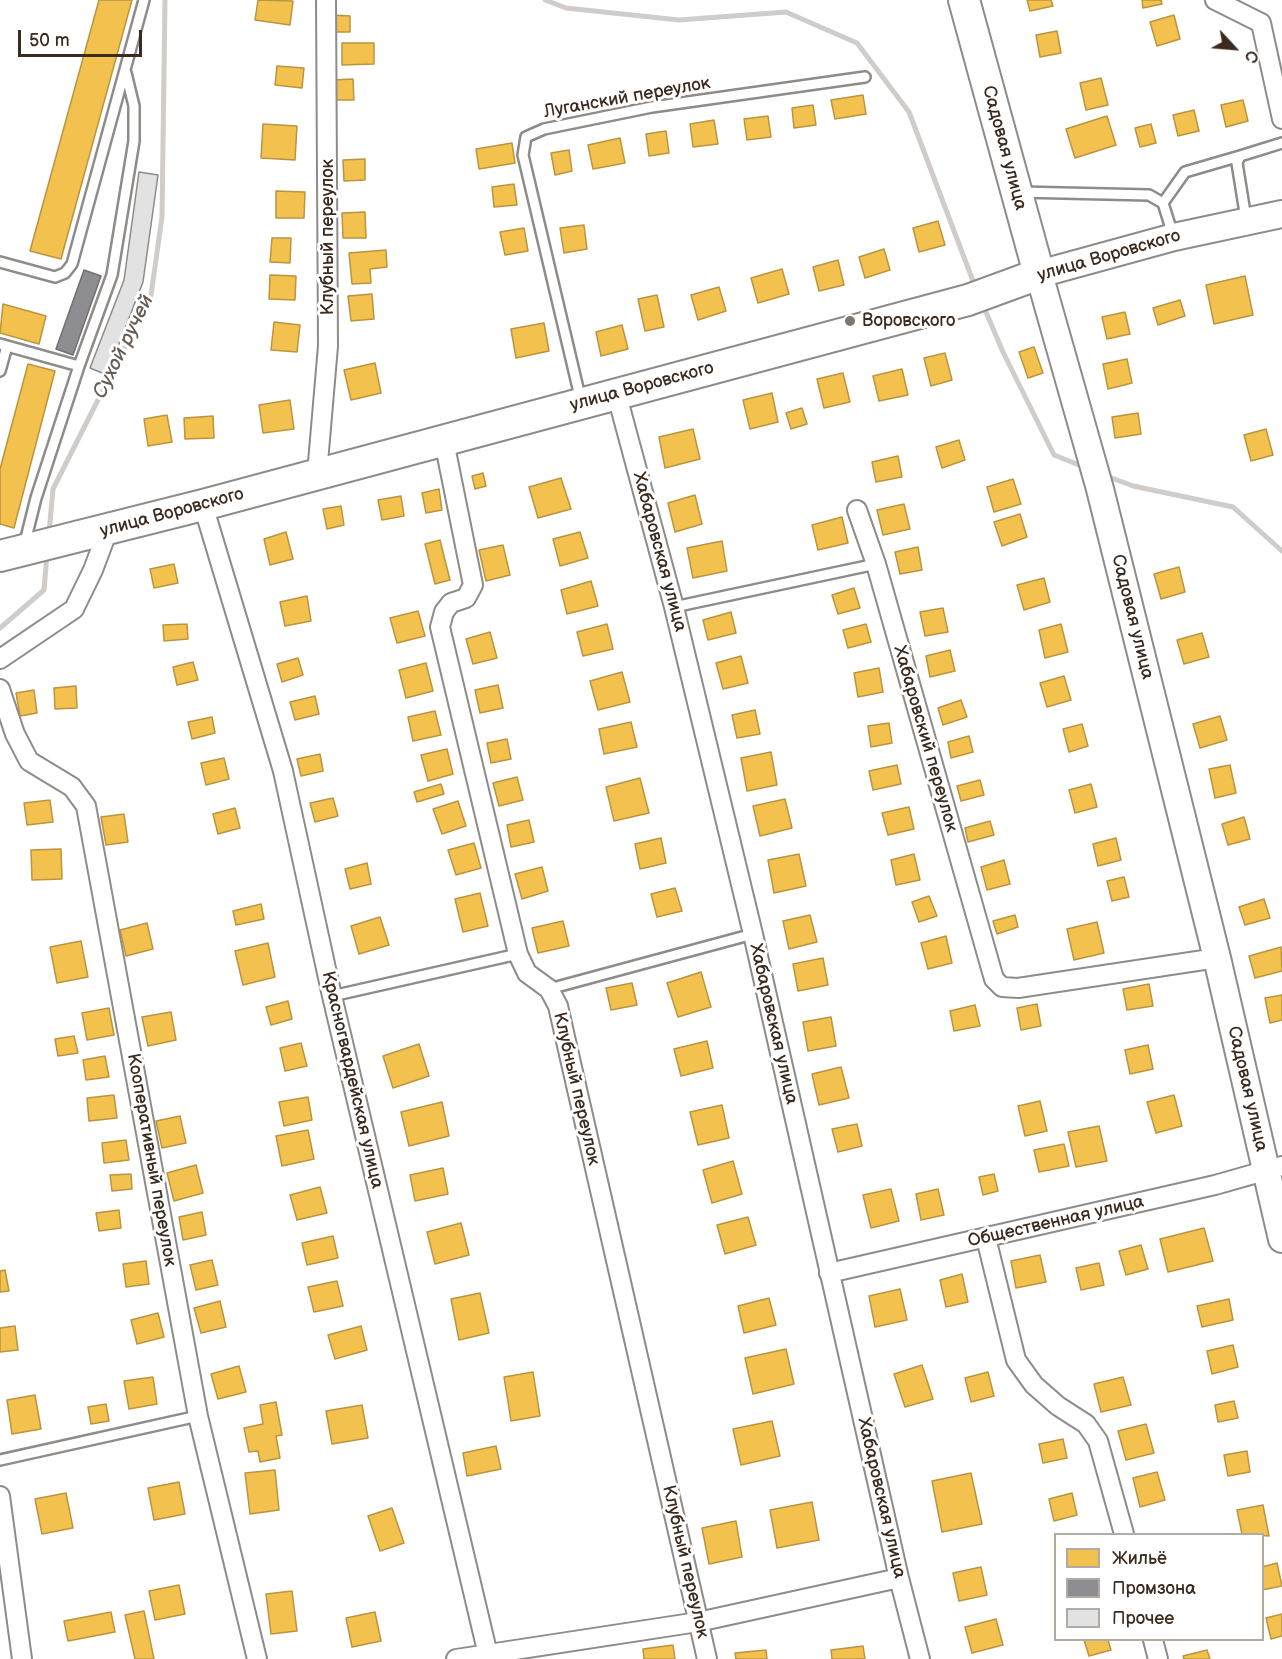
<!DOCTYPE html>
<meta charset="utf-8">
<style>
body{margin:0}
#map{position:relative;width:1282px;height:1659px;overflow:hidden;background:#fff;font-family:"Balsamiq Sans",sans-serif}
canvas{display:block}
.legend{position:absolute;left:1054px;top:1533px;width:210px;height:108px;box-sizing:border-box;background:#fff;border:2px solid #b1aaa5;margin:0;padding:8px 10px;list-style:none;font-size:18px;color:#3b2a1e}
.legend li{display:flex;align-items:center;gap:12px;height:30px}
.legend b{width:30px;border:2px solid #b1aaa5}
.north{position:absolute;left:1204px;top:18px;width:60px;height:60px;-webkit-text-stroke:4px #fff;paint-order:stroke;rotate:116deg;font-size:16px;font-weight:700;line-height:24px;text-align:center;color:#3b2a1e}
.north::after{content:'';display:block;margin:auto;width:21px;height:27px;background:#3b2a1e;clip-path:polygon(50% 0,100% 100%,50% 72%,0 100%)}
.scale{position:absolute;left:18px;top:30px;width:124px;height:27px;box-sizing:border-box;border:3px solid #3b2a1e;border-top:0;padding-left:8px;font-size:18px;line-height:21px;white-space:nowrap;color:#3b2a1e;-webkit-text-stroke:4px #fff;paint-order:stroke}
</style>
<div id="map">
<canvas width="1282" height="1659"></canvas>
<ul class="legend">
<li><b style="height:16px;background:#f2c14e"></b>Жильё</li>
<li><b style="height:16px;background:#8d8d92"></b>Промзона</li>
<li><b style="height:16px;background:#e3e2e2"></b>Прочее</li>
</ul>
<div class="north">С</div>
<div class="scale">50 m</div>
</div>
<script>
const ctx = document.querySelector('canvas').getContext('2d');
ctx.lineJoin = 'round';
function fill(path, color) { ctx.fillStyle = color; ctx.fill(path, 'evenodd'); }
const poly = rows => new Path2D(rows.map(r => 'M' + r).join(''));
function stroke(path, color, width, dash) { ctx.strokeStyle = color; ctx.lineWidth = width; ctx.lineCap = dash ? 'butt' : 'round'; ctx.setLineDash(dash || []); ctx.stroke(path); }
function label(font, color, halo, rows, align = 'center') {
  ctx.font = font + ' "Balsamiq Sans",sans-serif'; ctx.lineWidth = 6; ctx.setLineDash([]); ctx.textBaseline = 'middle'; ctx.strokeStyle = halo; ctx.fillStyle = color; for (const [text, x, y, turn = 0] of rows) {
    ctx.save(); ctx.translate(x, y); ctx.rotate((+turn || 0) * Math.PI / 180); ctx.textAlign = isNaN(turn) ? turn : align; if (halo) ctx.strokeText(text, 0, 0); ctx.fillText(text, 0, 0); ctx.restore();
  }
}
const homes = poly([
 [99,0,132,0,61,259,30,251,99,0],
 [258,0,293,1,290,25,255,20,258,0],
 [1027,0,1051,0,1053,6,1030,11,1027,0],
 [1142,0,1161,0,1162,4,1143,8,1142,0],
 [331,15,350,16,350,32,331,32,331,15],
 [1174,15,1180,39,1157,46,1150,22,1174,15],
 [1057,31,1061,53,1040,57,1036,35,1057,31],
 [342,43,374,43,374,64,342,65,342,43],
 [277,66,304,68,302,88,275,85,277,66],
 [1101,78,1108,105,1086,110,1080,83,1101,78],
 [353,79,354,100,333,100,332,80,353,79],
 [863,95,866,114,835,119,831,100,863,95],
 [1243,100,1248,121,1226,127,1221,105,1243,100],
 [813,105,816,125,794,128,792,108,813,105],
 [1194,110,1199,131,1178,136,1173,115,1194,110],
 [768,116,771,137,747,140,744,119,768,116],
 [1107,116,1116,145,1075,158,1066,129,1107,116],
 [714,120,718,144,693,147,690,124,714,120],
 [263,124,297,126,295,160,261,158,263,124],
 [1151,124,1156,143,1140,147,1135,128,1151,124],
 [666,131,669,153,649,156,646,134,666,131],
 [620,138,625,163,593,169,588,145,620,138],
 [512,143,515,163,479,169,476,149,512,143],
 [569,150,572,171,555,175,551,153,569,150],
 [365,159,365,180,344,181,343,160,365,159],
 [514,184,517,205,494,207,492,187,514,184],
 [276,191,305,192,304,218,276,218,276,191],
 [365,212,366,238,343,238,342,213,365,212],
 [938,221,945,245,919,252,913,228,938,221],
 [584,225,587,249,564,253,560,228,584,225],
 [524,228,528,251,505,255,500,232,524,228],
 [272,238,291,238,290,263,270,262,272,238],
 [884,249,890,270,865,278,859,257,884,249],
 [386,250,387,267,370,269,371,283,352,284,349,253,386,250],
 [838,260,844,285,819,291,813,267,838,260],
 [782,269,789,294,758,303,751,278,782,269],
 [270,275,296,276,295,300,269,299,270,275],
 [1245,276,1253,315,1214,324,1206,285,1245,276],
 [719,287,726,311,698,320,691,295,719,287],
 [372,294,374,319,351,321,348,296,372,294],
 [657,295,664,327,645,331,638,299,657,295],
 [1180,300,1185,316,1158,325,1153,308,1180,300],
 [3,304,46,316,39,344,0,333,3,304],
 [1125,312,1130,334,1107,339,1102,317,1125,312],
 [274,322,300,325,297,352,271,350,274,322],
 [544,323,549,351,516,358,511,329,544,323],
 [622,325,628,349,601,356,596,332,622,325],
 [1034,347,1043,373,1028,378,1019,352,1034,347],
 [945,353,952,380,931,386,924,358,945,353],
 [1127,359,1132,383,1108,389,1103,364,1127,359],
 [375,363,381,393,351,400,344,370,375,363],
 [28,364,55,371,14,528,0,524,0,469,28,364],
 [902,369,908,395,879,401,873,376,902,369],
 [843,373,850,402,824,408,817,379,843,373],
 [772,393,778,422,750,429,743,400,772,393],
 [290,400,294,429,263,433,259,405,290,400],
 [802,408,807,424,791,429,786,413,802,408],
 [1138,413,1141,434,1115,438,1112,417,1138,413],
 [167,415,172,442,148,446,144,419,167,415],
 [213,416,214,438,185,439,184,418,213,416],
 [693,429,700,459,665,468,659,437,693,429],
 [1266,429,1273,455,1251,461,1244,435,1266,429],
 [959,440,965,460,942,468,936,447,959,440],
 [898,456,902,477,876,482,872,462,898,456],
 [483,473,486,486,475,489,472,476,483,473],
 [561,478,571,509,538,518,529,487,561,478],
 [1013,479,1021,504,994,512,987,487,1013,479],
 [439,489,442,510,426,513,422,493,439,489],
 [695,495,702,524,675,532,668,503,695,495],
 [401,496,404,516,382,520,378,500,401,496],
 [904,504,910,529,883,535,877,510,904,504],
 [341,506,344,525,327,529,323,509,341,506],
 [1020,514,1027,537,1002,546,994,522,1020,514],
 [842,517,848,543,818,550,812,525,842,517],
 [286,532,293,559,270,565,264,539,286,532],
 [580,532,588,558,560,566,553,539,580,532],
 [440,540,450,580,435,584,425,544,440,540],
 [722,541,727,571,693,578,687,548,722,541],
 [503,545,510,575,486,581,479,550,503,545],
 [918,547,922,570,900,574,895,552,918,547],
 [174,564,178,583,154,588,150,569,174,564],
 [1179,567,1185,592,1161,599,1154,574,1179,567],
 [1044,578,1050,602,1024,610,1017,585,1044,578],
 [591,581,598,606,567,614,561,590,591,581],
 [854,588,860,608,838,614,832,595,854,588],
 [307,596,311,621,285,626,280,602,307,596],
 [943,608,948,632,925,636,920,612,943,608],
 [418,611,425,636,397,643,390,618,418,611],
 [731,612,736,633,708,640,703,620,731,612],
 [187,624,188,639,164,641,163,625,187,624],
 [607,624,613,649,583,656,577,632,607,624],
 [866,624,871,642,848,648,843,630,866,624],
 [1061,624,1068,652,1045,658,1039,630,1061,624],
 [490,632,497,658,473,664,466,639,490,632],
 [1202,633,1209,657,1184,664,1177,640,1202,633],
 [950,650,955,671,930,677,926,656,950,650],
 [741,656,748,683,723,689,716,663,741,656],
 [298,658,303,675,282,682,277,664,298,658],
 [193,662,198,680,177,685,173,667,193,662],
 [426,663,433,691,406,698,399,670,426,663],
 [879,668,883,692,858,697,854,673,879,668],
 [622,672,630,702,598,710,590,681,622,672],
 [1064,676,1071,700,1047,707,1040,683,1064,676],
 [498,685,503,708,480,713,475,690,498,685],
 [76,686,77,708,55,709,54,688,76,686],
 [34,690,37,713,20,716,16,693,34,690],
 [315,696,319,714,295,720,290,702,315,696],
 [961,700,967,717,943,725,938,708,961,700],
 [755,710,760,734,737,738,732,715,755,710],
 [435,711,441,735,413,741,408,717,435,711],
 [1220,716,1227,740,1200,748,1193,724,1220,716],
 [212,717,215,733,192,739,188,722,212,717],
 [631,722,637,747,604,754,599,729,631,722],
 [889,723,892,743,871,747,868,726,889,723],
 [1082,724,1088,746,1069,752,1063,729,1082,724],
 [969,736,973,752,951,758,948,742,969,736],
 [507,739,511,759,491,763,487,743,507,739],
 [447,749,453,774,428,781,421,755,447,749],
 [771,752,777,785,747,791,741,758,771,752],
 [320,754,323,771,301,776,297,759,320,754],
 [224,758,229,779,206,785,201,763,224,758],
 [897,765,901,784,873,790,869,771,897,765],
 [1230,765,1236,793,1215,798,1209,769,1230,765],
 [517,777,523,800,499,806,493,783,517,777],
 [640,778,649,813,614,821,606,787,640,778],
 [980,780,984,795,961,801,957,786,980,780],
 [441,784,444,794,417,802,414,792,441,784],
 [1091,784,1097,807,1075,813,1069,790,1091,784],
 [333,798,338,816,315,822,310,803,333,798],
 [785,799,792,828,760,836,753,806,785,799],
 [50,800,53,822,27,825,24,803,50,800],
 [458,801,466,826,442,834,433,809,458,801],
 [909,807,914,829,888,835,882,813,909,807],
 [235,808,240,828,218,834,213,814,235,808],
 [124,814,128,842,106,845,101,817,124,814],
 [1244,817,1250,839,1228,845,1222,824,1244,817],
 [529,820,534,842,511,847,507,825,529,820],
 [990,821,994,835,968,842,965,828,990,821],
 [661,838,666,863,640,869,635,844,661,838],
 [1116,838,1121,860,1098,866,1093,844,1116,838],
 [474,843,481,868,456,875,448,850,474,843],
 [61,849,62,879,32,880,31,850,61,849],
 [799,854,806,886,774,893,768,860,799,854],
 [914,854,920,880,896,885,891,860,914,854],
 [1004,860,1010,884,987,890,981,867,1004,860],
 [367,863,371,884,350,889,345,869,367,863],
 [542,867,548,891,522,899,515,874,542,867],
 [1124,877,1129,897,1112,901,1107,881,1124,877],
 [675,888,682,911,657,917,651,894,675,888],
 [480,893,488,926,463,932,455,899,480,893],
 [929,896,937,916,919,922,912,902,929,896],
 [1264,899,1270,918,1245,925,1239,907,1264,899],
 [261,904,264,919,236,925,233,911,261,904],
 [810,915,817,942,789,949,783,921,810,915],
 [1015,915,1018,927,997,934,993,921,1015,915],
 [380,917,389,945,359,954,351,926,380,917],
 [563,921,569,946,538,953,532,928,563,921],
 [1097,922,1104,953,1074,960,1067,929,1097,922],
 [147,923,153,949,126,956,120,930,147,923],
 [946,936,952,963,928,969,921,943,946,936],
 [81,941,88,977,57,983,50,947,81,941],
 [268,943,275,977,243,985,235,951,268,943],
 [1281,947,1282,971,1255,978,1249,956,1281,947],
 [823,958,828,985,798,991,793,964,823,958],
 [701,972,711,1007,678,1017,667,983,701,972],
 [632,983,637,1005,611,1010,606,988,632,983],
 [1149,984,1153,1006,1127,1010,1123,989,1149,984],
 [1282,995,1282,1020,1270,1023,1265,998,1282,995],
 [288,1001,292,1019,271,1025,266,1007,288,1001],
 [1037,1004,1041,1026,1021,1030,1017,1008,1037,1004],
 [975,1005,980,1026,954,1031,950,1011,975,1005],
 [109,1008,114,1035,87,1040,82,1013,109,1008],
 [171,1012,176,1040,148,1046,142,1017,171,1012],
 [831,1017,836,1046,808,1051,803,1022,831,1017],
 [74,1036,78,1053,58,1056,55,1039,74,1036],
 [707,1041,713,1068,681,1076,674,1049,707,1041],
 [301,1043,307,1066,285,1071,280,1048,301,1043],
 [419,1044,429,1076,393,1088,383,1056,419,1044],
 [1148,1045,1153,1069,1130,1074,1125,1050,1148,1045],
 [105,1056,109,1077,86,1080,83,1060,105,1056],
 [841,1067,849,1098,819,1105,812,1074,841,1067],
 [114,1095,117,1118,89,1121,87,1098,114,1095],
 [1174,1095,1182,1126,1156,1133,1147,1102,1174,1095],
 [308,1097,312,1120,284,1126,279,1102,308,1097],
 [1040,1101,1047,1131,1025,1136,1018,1106,1040,1101],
 [442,1102,449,1136,409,1146,401,1112,442,1102],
 [722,1105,729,1138,698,1145,690,1112,722,1105],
 [180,1116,186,1143,162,1148,156,1121,180,1116],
 [857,1124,862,1146,838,1152,832,1129,857,1124],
 [1099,1126,1107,1161,1076,1167,1068,1132,1099,1126],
 [308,1130,314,1159,282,1166,276,1136,308,1130],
 [126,1140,129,1160,104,1163,102,1143,126,1140],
 [1064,1144,1069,1166,1039,1172,1034,1150,1064,1144],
 [733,1161,742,1194,712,1203,703,1170,733,1161],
 [196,1165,203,1193,174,1201,167,1173,196,1165],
 [443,1168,448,1194,415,1201,410,1175,443,1168],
 [131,1174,132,1189,112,1191,110,1175,131,1174],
 [994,1174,998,1191,983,1195,979,1177,994,1174],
 [320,1187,327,1213,297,1220,290,1195,320,1187],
 [891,1189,899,1221,871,1228,863,1195,891,1189],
 [938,1189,944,1215,921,1220,916,1194,938,1189],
 [119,1210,121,1228,99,1231,96,1213,119,1210],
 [202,1212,206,1235,183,1240,179,1217,202,1212],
 [748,1217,756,1245,725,1254,717,1225,748,1217],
 [461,1223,469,1255,435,1264,427,1232,461,1223],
 [1204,1228,1213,1261,1168,1272,1160,1239,1204,1228],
 [333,1236,338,1258,307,1265,302,1243,333,1236],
 [1141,1245,1148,1269,1126,1275,1119,1251,1141,1245],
 [1040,1255,1046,1282,1016,1288,1011,1261,1040,1255],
 [212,1260,218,1285,196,1290,190,1265,212,1260],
 [146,1261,149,1284,126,1287,123,1264,146,1261],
 [1099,1263,1104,1285,1081,1290,1076,1268,1099,1263],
 [5,1270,9,1291,0,1292,0,1271,5,1270],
 [962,1274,968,1302,946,1307,940,1280,962,1274],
 [337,1281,343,1306,314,1312,308,1287,337,1281],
 [900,1289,907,1320,875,1327,869,1296,900,1289],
 [480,1293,489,1333,459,1340,451,1299,480,1293],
 [769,1298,776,1325,744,1333,738,1306,769,1298],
 [1229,1299,1233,1320,1202,1327,1197,1306,1229,1299],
 [220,1301,226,1327,201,1333,194,1308,220,1301],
 [158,1313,164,1337,137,1344,131,1320,158,1313],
 [15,1326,18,1350,0,1352,0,1328,15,1326],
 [361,1326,367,1350,335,1359,328,1335,361,1326],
 [1233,1345,1238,1367,1212,1374,1207,1351,1233,1345],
 [786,1349,794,1384,753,1394,745,1358,786,1349],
 [922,1365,933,1399,905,1407,894,1374,922,1365],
 [239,1366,246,1392,218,1399,211,1374,239,1366],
 [533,1372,540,1416,511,1421,504,1377,533,1372],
 [988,1372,994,1396,971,1402,965,1378,988,1372],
 [153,1377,157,1404,129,1409,124,1381,153,1377],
 [1123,1377,1131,1405,1101,1412,1094,1384,1123,1377],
 [35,1395,41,1429,12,1434,7,1400,35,1395],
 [1234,1401,1238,1418,1218,1422,1215,1405,1234,1401],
 [276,1402,282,1435,276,1436,280,1458,260,1462,258,1451,249,1452,244,1428,263,1424,260,1405,276,1402],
 [106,1404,109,1421,91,1424,88,1407,106,1404],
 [362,1405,368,1438,332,1444,326,1411,362,1405],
 [772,1421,780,1456,741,1465,733,1429,772,1421],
 [1146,1424,1154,1453,1126,1460,1118,1431,1146,1424],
 [1063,1439,1067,1458,1043,1463,1039,1444,1063,1439],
 [496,1446,501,1469,467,1476,463,1453,496,1446],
 [1247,1451,1250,1472,1228,1476,1224,1455,1247,1451],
 [275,1470,279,1510,250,1514,245,1473,275,1470],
 [1157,1472,1165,1500,1140,1507,1133,1478,1157,1472],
 [971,1473,982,1524,942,1532,932,1481,971,1473],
 [179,1482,185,1514,154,1520,148,1488,179,1482],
 [66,1493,73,1528,42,1534,35,1499,66,1493],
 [1072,1493,1077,1515,1054,1521,1049,1499,1072,1493],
 [812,1502,819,1540,777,1548,770,1510,812,1502],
 [1263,1505,1269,1536,1242,1534,1237,1510,1263,1505],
 [392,1508,404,1543,380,1551,368,1516,392,1508],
 [736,1521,742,1557,709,1564,702,1528,736,1521],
 [1277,1563,1282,1586,1262,1590,1262,1567,1277,1563],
 [981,1567,987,1595,959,1601,953,1573,981,1567],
 [179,1585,185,1614,155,1620,149,1591,179,1585],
 [292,1591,297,1631,271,1634,266,1594,292,1591],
 [144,1611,154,1659,135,1659,125,1615,144,1611],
 [111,1612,115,1632,68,1641,64,1621,111,1612],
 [375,1612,381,1641,352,1647,346,1618,375,1612],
 [1282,1614,1282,1636,1271,1639,1266,1618,1282,1614],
 [996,1619,1003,1645,972,1653,965,1627,996,1619],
 [1084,1640,1108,1640,1111,1650,1089,1656,1084,1640],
 [673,1645,675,1659,644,1659,643,1649,673,1645],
 [863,1646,865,1659,832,1659,831,1650,863,1646],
 [766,1650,767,1659,736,1659,735,1653,766,1650],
 [1207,1650,1210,1659,1184,1659,1183,1656,1207,1650]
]);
fill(homes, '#f2c14e');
stroke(homes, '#bb9440', 1.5);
const industry = poly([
 [84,270,101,276,73,355,56,349,84,270]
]);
fill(industry, '#8d8d92');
stroke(industry, '#746f6f', 1.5);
stroke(poly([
 [545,0,566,8,679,20,786,12,857,43,909,112,976,289],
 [983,305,1003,352,1054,455,1084,467],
 [1104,475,1133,486,1233,507,1282,551],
 [49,533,53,489,151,295,162,217,165,0],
 [0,628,44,590,47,554]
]), '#d0ccca', 5);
const building = poly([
 [139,172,158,175,143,282,107,375,90,368,124,280,139,172]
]);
fill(building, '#e3e2e2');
stroke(building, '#8e8b88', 1.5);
const lane = poly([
 [1020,192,1149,195,1163,203,1173,235],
 [1163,203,1185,172,1240,156],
 [1246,219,1237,163,1240,156,1282,143],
 [0,262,55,277,65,273,72,264,144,0],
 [0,344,79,366],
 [0,371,7,346],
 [581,401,523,155,526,137,544,129,652,107,865,77],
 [24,546,36,498,79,366,112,275,134,141,134,106,126,73],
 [674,607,876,564],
 [549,989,753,934],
 [332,996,518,954],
 [0,1460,198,1416]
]);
const street = poly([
 [1215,0,1261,23,1282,119],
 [616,392,674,607,753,934,899,1578,920,1659],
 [444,441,473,585,466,598,451,603,444,612,440,627,518,954,527,973,549,989,558,1006,707,1659],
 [317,474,328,346,326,0],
 [203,505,283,771,332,996,489,1659],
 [857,510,876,564,994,979,1002,987,1018,988,1217,958],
 [0,659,74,609,93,570,108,530],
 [0,689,15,734,29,761,72,787,86,806,198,1416,257,1659],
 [986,1238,1016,1360,1034,1385,1058,1406,1086,1424,1098,1441,1124,1534],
 [829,1273,1215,1185,1282,1166],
 [0,1496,22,1659],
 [1153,1640,1158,1659],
 [456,1659,698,1622,899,1578]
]);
const secondary = poly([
 [1282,214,1174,237,1039,274,1100,489,1217,958,1282,1239]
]);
const primary = poly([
 [0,556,203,505,968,300,1039,274,964,0]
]);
stroke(lane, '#8e8b88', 14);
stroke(street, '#8e8b88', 22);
stroke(secondary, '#8e8b88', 30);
stroke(primary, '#8e8b88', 34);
stroke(lane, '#fff', 9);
stroke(street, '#fff', 18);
stroke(secondary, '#fff', 26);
stroke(primary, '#fff', 30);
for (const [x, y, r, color] of [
 [850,321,6,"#80756d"]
]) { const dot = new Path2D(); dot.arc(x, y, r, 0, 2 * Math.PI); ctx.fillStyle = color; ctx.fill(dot); stroke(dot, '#fff', 2); }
label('18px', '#3b2a1e', '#fff', [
 ["Луганский переулок",627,98,-10],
 ["Садовая улица",1004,148,75],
 ["Клубный переулок",328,237,-90],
 ["улица Воровского",1109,256,-16],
 ["улица Воровского",642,387,-15],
 ["улица Воровского",172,513,-15],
 ["Хабаровская улица",659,552,75],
 ["Садовая улица",1132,617,76],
 ["Хабаровский переулок",925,739,74],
 ["Хабаровская улица",773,1024,77],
 ["Красногвардейская улица",352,1080,77],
 ["Клубный переулок",576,1089,77],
 ["Садовая улица",1247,1089,77],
 ["Кооперативный переулок",151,1160,80],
 ["Общественная улица",1056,1222,-13],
 ["Хабаровская улица",881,1498,77],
 ["Клубный переулок",685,1562,77]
]);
label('18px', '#3b2a1e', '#fff', [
 ["Воровского",862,321]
], 'left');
label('italic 20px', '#685b52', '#fff', [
 ["Сухой ручей",124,347,-64]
]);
</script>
